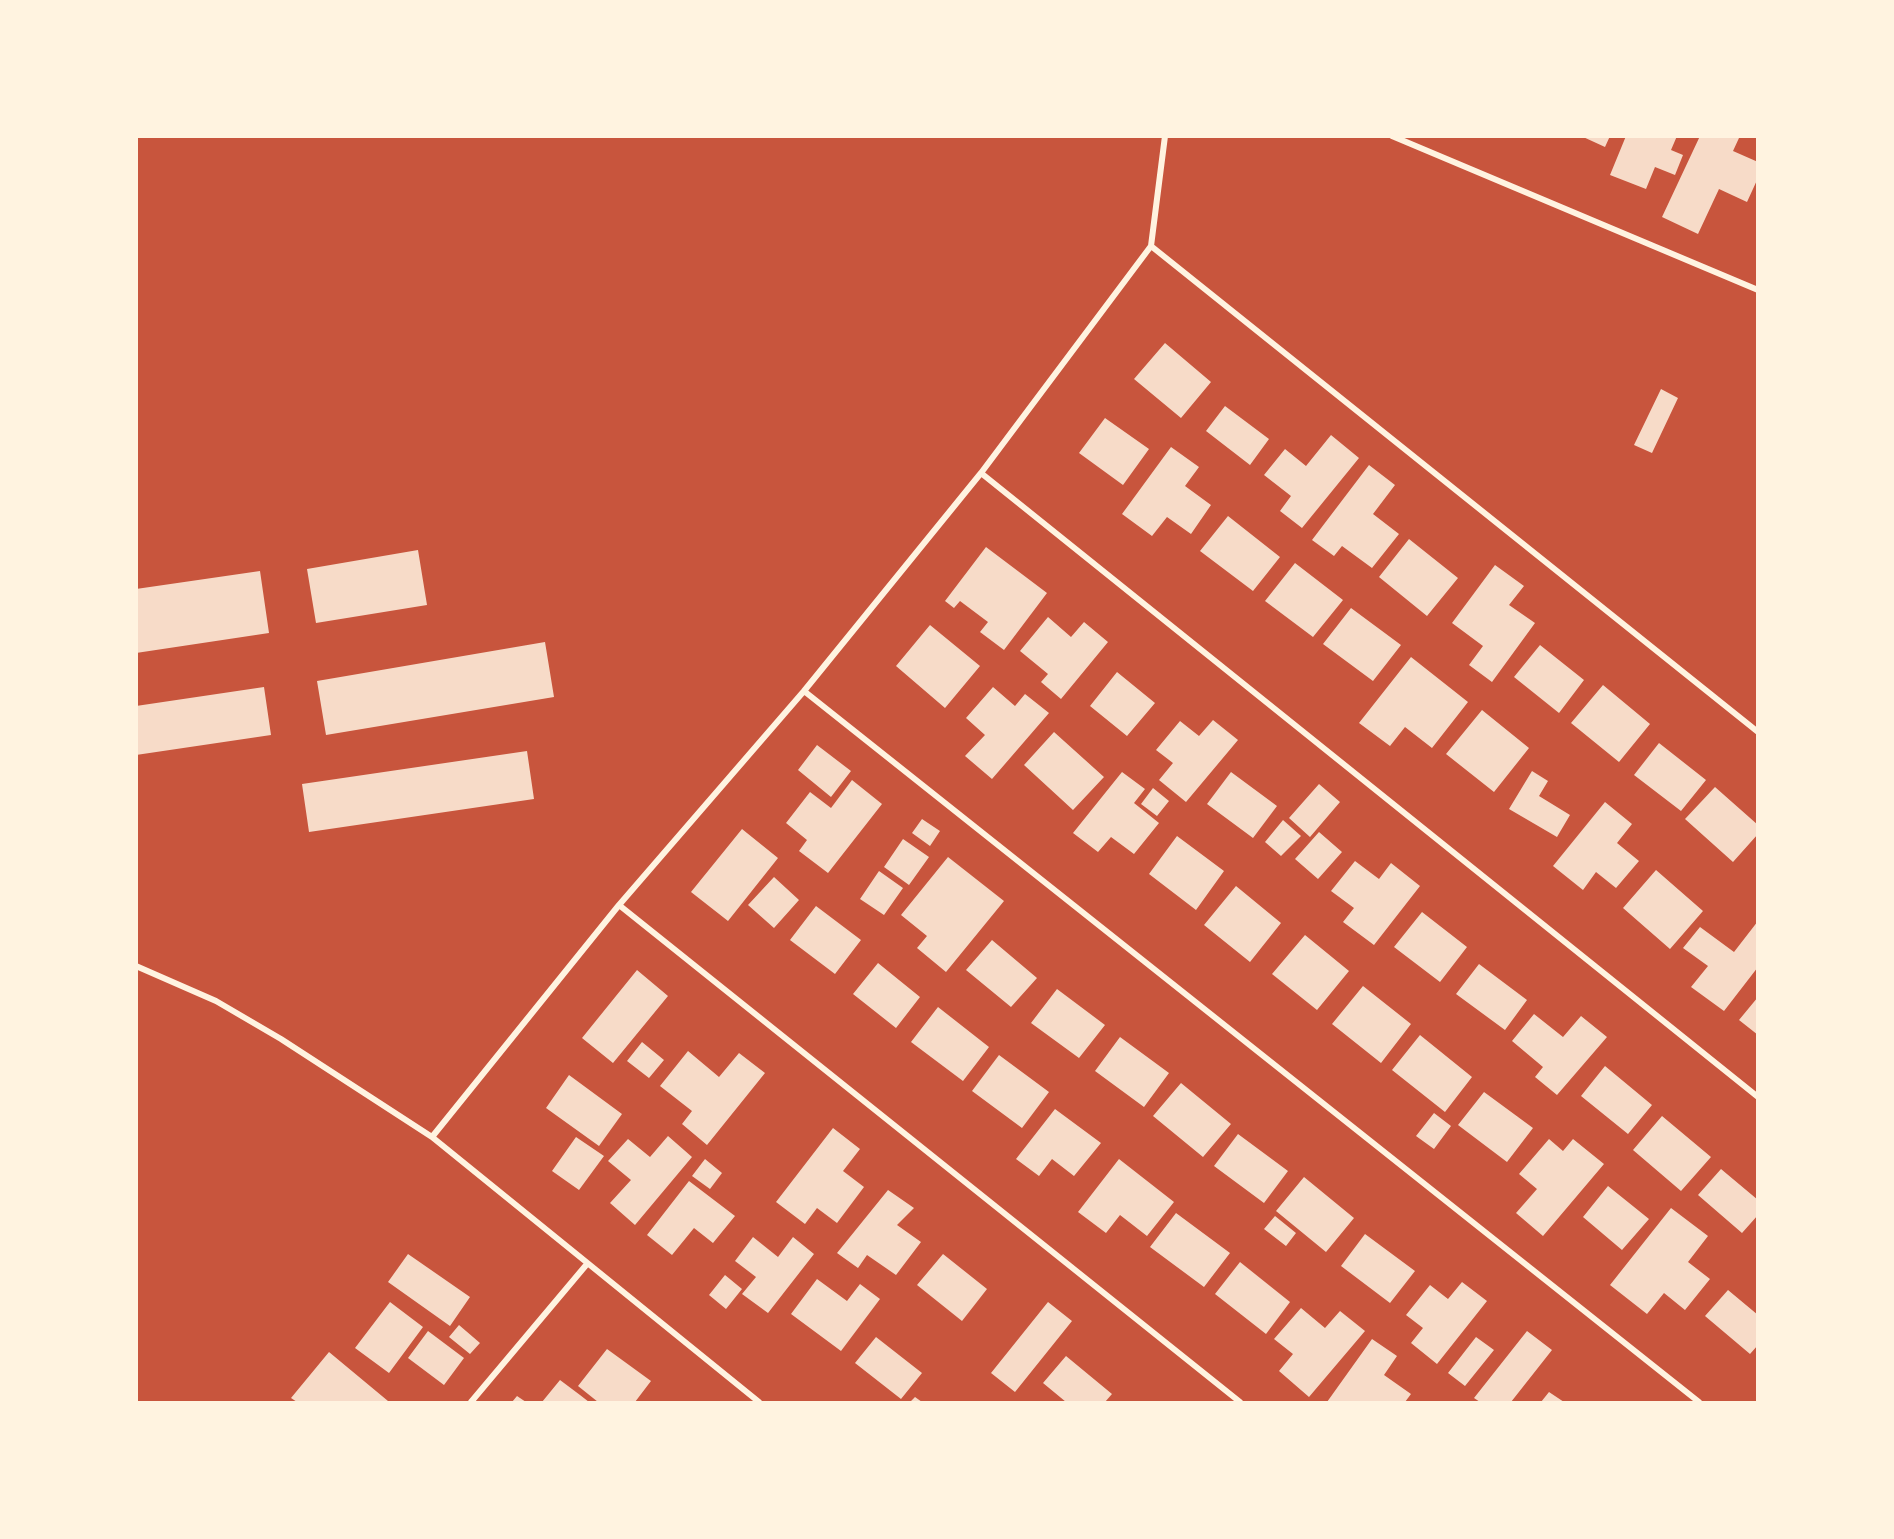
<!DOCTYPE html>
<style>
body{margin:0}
#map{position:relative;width:1894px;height:1539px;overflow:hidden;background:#c8553d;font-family:"Noto Sans",sans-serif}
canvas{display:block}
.frame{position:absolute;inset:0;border:138px solid #fff3e0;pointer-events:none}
</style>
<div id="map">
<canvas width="1894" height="1539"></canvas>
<div class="frame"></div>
</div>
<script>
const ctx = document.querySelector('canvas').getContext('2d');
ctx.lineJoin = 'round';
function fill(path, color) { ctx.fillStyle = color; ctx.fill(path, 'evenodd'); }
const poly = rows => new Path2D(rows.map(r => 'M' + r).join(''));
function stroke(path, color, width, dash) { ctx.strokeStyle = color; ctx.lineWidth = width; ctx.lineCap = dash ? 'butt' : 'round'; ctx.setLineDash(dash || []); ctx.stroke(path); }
fill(poly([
 [1581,136,1610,136,1605,147],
 [1626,136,1677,136,1671,150,1683,155,1675,175,1655,167,1646,189,1610,175],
 [1700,136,1739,138,1733,151,1758,162,1758,178,1747,202,1719,189,1698,234,1662,217],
 [1165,343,1211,382,1181,418,1134,379],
 [1661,389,1678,398,1652,453,1634,445],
 [1225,406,1269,439,1250,465,1206,431],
 [1105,418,1149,449,1123,485,1079,453],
 [1331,435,1359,458,1302,528,1280,511,1291,496,1264,475,1285,449,1306,466],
 [1171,447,1199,467,1185,486,1211,505,1191,534,1167,517,1152,536,1122,514],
 [1369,465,1395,485,1373,514,1399,534,1372,568,1342,546,1334,556,1312,540],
 [1228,516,1280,557,1253,591,1200,551],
 [1409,539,1458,578,1427,616,1379,577],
 [986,547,1047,593,1004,650,980,632,988,622,960,601,954,608,945,601],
 [418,550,427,605,316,623,307,569],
 [1295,563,1343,600,1313,637,1265,601],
 [1495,565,1524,586,1509,605,1535,623,1492,682,1469,665,1483,646,1452,623],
 [260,571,269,633,136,653,136,589],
 [1351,608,1401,645,1373,681,1323,644],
 [1048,617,1071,637,1084,622,1108,642,1061,699,1041,682,1048,674,1020,651],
 [930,625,980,666,945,708,896,666],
 [545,642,554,697,326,735,317,681],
 [1540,645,1584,680,1559,713,1514,677],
 [1411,657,1468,702,1432,748,1405,727,1390,746,1359,723],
 [1117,672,1155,703,1127,736,1090,706],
 [1603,685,1650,724,1619,762,1571,723],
 [264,687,271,735,136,755,136,706],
 [993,687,1015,706,1025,694,1049,713,992,779,965,756,985,735,966,718],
 [1482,710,1529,748,1494,792,1446,754],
 [1213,720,1238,740,1186,802,1159,780,1173,763,1156,750,1180,721,1199,736],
 [1054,732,1104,777,1073,810,1024,765],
 [1659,743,1706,780,1681,811,1634,775],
 [817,745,851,771,831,797,798,770],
 [527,751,534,799,309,832,302,784],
 [1532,771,1548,781,1539,796,1570,815,1557,837,1509,809],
 [1122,772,1145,789,1134,803,1159,823,1134,854,1111,837,1098,852,1073,833],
 [1231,772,1277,806,1253,838,1207,804],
 [852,780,882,804,828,873,799,851,807,840,786,823,810,792,831,808],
 [1319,784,1340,802,1310,837,1289,818],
 [1715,787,1758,825,1758,834,1733,862,1685,819],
 [1153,788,1169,801,1157,816,1141,804],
 [1605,802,1632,824,1617,843,1639,861,1616,888,1596,872,1583,890,1553,866],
 [922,819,940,831,930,846,912,833],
 [1283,820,1301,836,1281,856,1265,842],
 [742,829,778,858,728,921,691,892],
 [1319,832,1342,852,1318,879,1295,859],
 [1177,836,1224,871,1196,910,1149,874],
 [903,839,929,857,909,885,884,867],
 [948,857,1004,901,946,972,917,948,927,936,901,915],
 [1355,861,1379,879,1391,863,1420,886,1374,945,1343,922,1354,908,1331,891],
 [1656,870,1703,911,1670,949,1623,908],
 [879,871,903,888,884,915,860,899],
 [774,877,799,900,774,928,748,905],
 [1236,886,1281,923,1250,962,1204,925],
 [816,906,861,940,835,974,790,940],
 [1422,912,1467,947,1440,982,1394,947],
 [1758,921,1758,967,1724,1011,1691,987,1708,966,1683,948,1700,927,1734,952],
 [1305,935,1349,971,1317,1010,1272,974],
 [992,940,1037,978,1011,1007,966,970],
 [878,963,920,997,896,1028,853,994],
 [1479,964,1527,1000,1505,1030,1456,994],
 [637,970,668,996,613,1063,582,1038],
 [1363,986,1411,1024,1381,1063,1332,1024],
 [1057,989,1105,1025,1079,1058,1031,1023],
 [1758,997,1758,1035,1739,1020],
 [938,1007,989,1047,963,1081,911,1042],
 [1534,1014,1563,1037,1581,1016,1607,1037,1557,1095,1535,1077,1543,1067,1512,1041],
 [1420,1035,1472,1077,1445,1112,1392,1070],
 [1120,1037,1169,1073,1144,1107,1095,1071],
 [642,1042,664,1060,649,1078,627,1061],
 [688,1051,719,1077,739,1053,765,1073,707,1145,682,1124,692,1111,660,1086],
 [999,1055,1049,1092,1022,1128,972,1091],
 [1605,1066,1652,1105,1628,1134,1581,1096],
 [569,1075,622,1114,599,1146,546,1108],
 [1181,1083,1231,1124,1203,1157,1153,1116],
 [1484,1092,1533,1128,1507,1162,1458,1125],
 [1055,1109,1101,1143,1074,1176,1052,1159,1039,1176,1016,1159],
 [1434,1113,1451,1126,1434,1149,1416,1136],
 [1662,1116,1711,1157,1681,1191,1633,1150],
 [833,1128,860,1149,843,1171,864,1187,837,1223,817,1208,805,1224,776,1202],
 [1238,1134,1288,1171,1264,1203,1214,1166],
 [668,1136,692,1157,635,1225,610,1203,631,1180,608,1161,628,1139,650,1157],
 [576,1137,604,1156,579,1190,552,1171],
 [1549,1139,1563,1151,1573,1139,1604,1164,1543,1236,1516,1213,1537,1189,1519,1174],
 [705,1159,722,1173,710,1189,692,1176],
 [1119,1159,1174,1202,1147,1236,1120,1215,1106,1233,1078,1212],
 [1721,1169,1758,1200,1758,1215,1742,1233,1698,1195],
 [1304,1177,1354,1218,1326,1252,1276,1211],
 [689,1181,735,1216,713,1243,694,1228,672,1255,647,1235],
 [1608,1186,1649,1219,1622,1250,1583,1217],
 [888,1190,914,1208,897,1225,921,1242,896,1275,867,1255,858,1268,837,1253],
 [1671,1208,1708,1236,1688,1262,1710,1279,1685,1310,1664,1293,1647,1314,1610,1285],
 [1176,1213,1230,1253,1204,1287,1150,1247],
 [1275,1216,1296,1233,1286,1246,1264,1229],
 [1365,1234,1415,1271,1390,1303,1341,1266],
 [753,1237,778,1257,793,1237,814,1254,768,1313,742,1294,756,1277,735,1261],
 [408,1254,470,1297,450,1326,388,1282],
 [943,1254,987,1289,962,1321,917,1285],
 [1240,1262,1290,1302,1266,1334,1215,1294],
 [725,1275,742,1289,726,1309,709,1295],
 [817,1279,847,1301,860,1284,880,1299,841,1351,791,1314],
 [1462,1282,1487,1301,1437,1364,1411,1343,1423,1328,1406,1315,1430,1285,1448,1299],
 [1728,1290,1758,1315,1758,1345,1750,1354,1705,1316],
 [390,1302,423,1327,389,1373,355,1348],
 [1048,1302,1072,1321,1015,1392,991,1373],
 [1301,1308,1325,1328,1340,1311,1365,1331,1309,1397,1279,1371,1293,1354,1274,1339],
 [459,1325,480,1343,470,1354,449,1337],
 [428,1331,464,1358,444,1385,408,1358],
 [1527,1331,1552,1350,1511,1402,1480,1402,1474,1398],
 [876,1337,922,1373,901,1399,855,1363],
 [1476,1337,1494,1350,1465,1386,1448,1373],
 [1372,1339,1397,1356,1384,1375,1411,1394,1405,1402,1327,1402],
 [607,1349,651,1381,635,1402,598,1402,578,1386],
 [329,1352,388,1401,387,1402,297,1402,291,1398],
 [1066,1356,1112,1394,1105,1402,1066,1402,1043,1383],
 [560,1380,580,1395,589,1402,542,1402],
 [1549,1392,1564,1402,1541,1402],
 [517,1396,526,1402,512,1402],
 [915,1397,922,1402,910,1402]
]), '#f7dbc8');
stroke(poly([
 [1392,136,1758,290],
 [1151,246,1758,732],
 [981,473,1758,1097],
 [804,691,1699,1402],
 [619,905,1240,1402],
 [136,966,216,1001,281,1039,432,1137,759,1402],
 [432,1137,619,905,804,691,981,473,1151,246,1165,136],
 [471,1402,587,1264]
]), '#fff3e0', 6);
</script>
